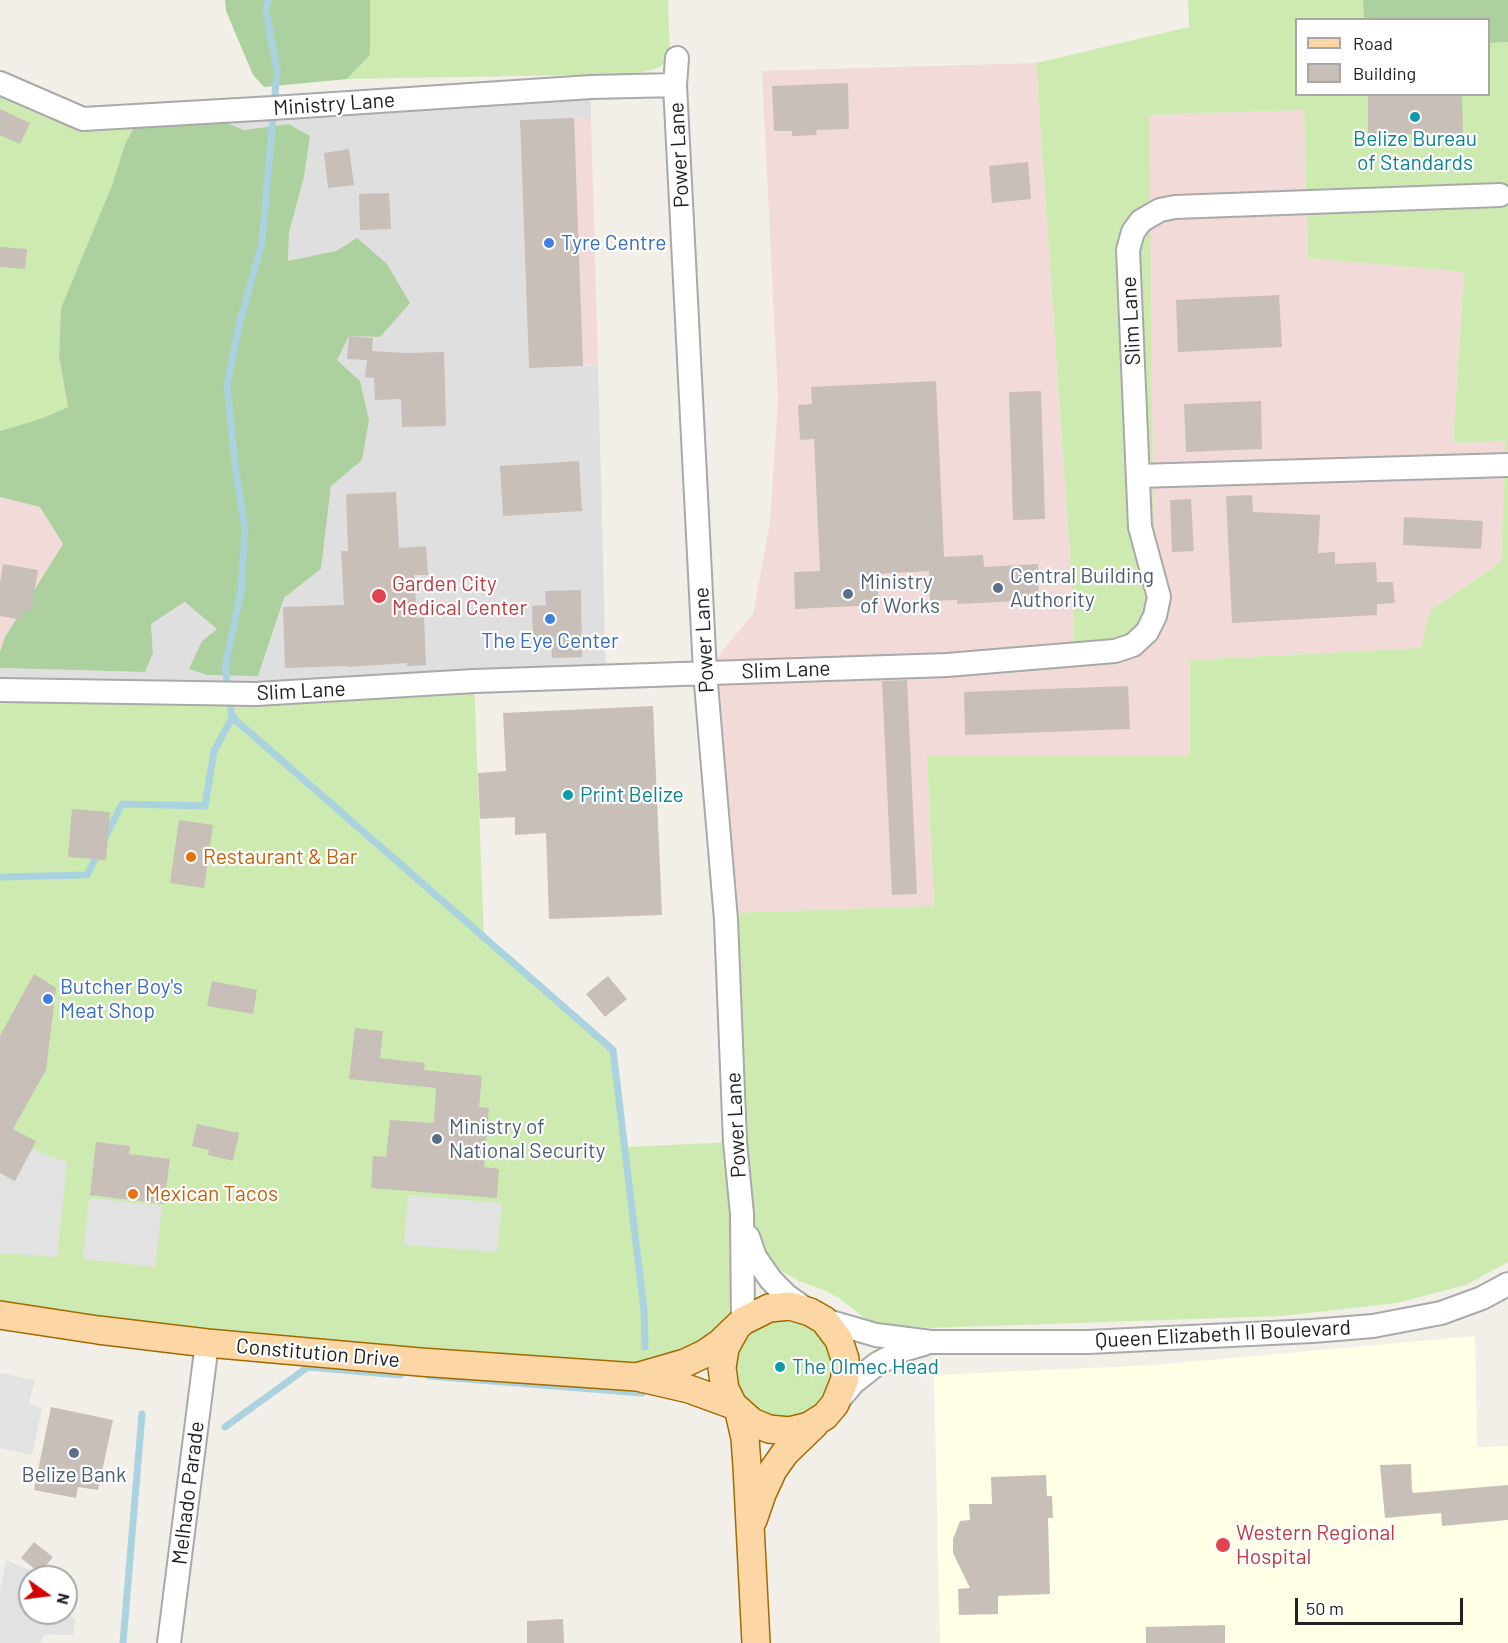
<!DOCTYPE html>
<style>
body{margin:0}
#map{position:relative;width:1508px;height:1643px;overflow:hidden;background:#f2efe9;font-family:Barlow,sans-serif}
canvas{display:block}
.legend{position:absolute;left:1295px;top:18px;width:195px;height:78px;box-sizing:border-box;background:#fff;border:2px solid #a7a7a7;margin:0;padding:8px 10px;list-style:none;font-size:18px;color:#222}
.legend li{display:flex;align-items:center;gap:12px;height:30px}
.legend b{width:30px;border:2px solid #a7a7a7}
.north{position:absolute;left:18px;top:1565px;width:60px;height:60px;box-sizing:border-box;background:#fff;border:2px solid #a7a7a7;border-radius:50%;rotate:104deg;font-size:16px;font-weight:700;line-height:24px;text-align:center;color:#222}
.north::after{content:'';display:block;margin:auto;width:21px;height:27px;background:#d40000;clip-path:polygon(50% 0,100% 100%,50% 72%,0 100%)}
.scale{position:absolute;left:1295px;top:1598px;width:168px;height:27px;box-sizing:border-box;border:3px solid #222;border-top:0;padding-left:8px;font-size:18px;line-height:21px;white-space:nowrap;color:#222;-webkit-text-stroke:4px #fff;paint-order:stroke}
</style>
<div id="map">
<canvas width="1508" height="1643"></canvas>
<ul class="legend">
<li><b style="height:8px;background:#fcd6a4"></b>Road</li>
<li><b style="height:16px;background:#c7bfb8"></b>Building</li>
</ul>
<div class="north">N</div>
<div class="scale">50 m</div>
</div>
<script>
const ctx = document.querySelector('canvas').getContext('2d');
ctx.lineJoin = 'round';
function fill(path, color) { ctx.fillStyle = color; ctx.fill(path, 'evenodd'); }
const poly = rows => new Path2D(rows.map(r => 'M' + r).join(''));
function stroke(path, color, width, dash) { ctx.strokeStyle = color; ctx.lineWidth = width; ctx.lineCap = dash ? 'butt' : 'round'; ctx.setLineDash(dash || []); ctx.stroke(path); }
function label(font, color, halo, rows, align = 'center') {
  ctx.font = font + ' Barlow,sans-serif'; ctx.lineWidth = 4.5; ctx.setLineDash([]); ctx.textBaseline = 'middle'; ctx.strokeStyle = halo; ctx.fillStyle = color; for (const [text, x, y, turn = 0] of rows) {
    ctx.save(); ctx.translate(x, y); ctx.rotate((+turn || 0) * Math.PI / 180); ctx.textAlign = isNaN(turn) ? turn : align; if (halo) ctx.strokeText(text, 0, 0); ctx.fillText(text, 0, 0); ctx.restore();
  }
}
fill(poly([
 [591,87,591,118,520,121,529,368,583,366,598,364,606,676,0,690,0,668,145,672,153,653,151,624,186,602,217,629,258,676,284,598,321,569,331,486,362,460,336,360,349,336,380,337,357,239,336,251,288,262,289,233,304,177,310,136,289,124,244,130,200,112]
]), '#e0dfdf');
fill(poly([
 [1036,63,1073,602,1074,654,1159,597,1153,503,1148,115,1304,110,1308,258,1464,272,1453,443,1506,441,1501,562,1430,611,1421,648,1190,660,1191,756,927,755,934,906,730,913,705,672,753,614,770,523,778,399,762,71],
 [591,118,598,364,529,368,520,120],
 [0,497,40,507,63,544,5,637,0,652]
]), '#f2dad9');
fill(poly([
 [1475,1336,1477,1447,1508,1446,1508,1643,940,1643,934,1375,1155,1365]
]), '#ffffe5');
fill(poly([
 [370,0,668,0,670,54,667,63,657,68,636,74,347,79,370,55],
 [1188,0,1363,0,1364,19,1296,20,1296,94,1488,94,1489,43,1508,42,1508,1262,1466,1285,1397,1303,1282,1316,929,1328,869,1322,839,1298,821,1289,799,1281,768,1264,757,1249,743,1321,790,1306,845,1359,809,1426,739,1412,725,1348,637,1377,0,1315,0,690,474,681,484,937,613,1050,624,1147,735,1142,730,913,934,906,927,755,1190,756,1190,660,1421,648,1430,611,1501,562,1506,441,1453,443,1464,272,1308,258,1304,110,1149,115,1153,503,1159,597,1147,632,1074,654,1073,602,1036,63,1189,27],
 [0,83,83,119,200,112,133,129,125,144,112,185,61,308,59,356,68,407,43,418,0,431]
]), '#cdebb0');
fill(poly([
 [225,0,370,0,370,55,347,79,264,87,253,75,226,11],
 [1363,0,1508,0,1508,42,1489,43,1488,20,1364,19],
 [200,112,244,130,289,124,310,136,304,177,289,233,288,261,336,251,357,238,387,264,410,303,380,337,349,336,337,360,360,381,369,420,362,460,331,486,321,569,284,598,258,676,207,675,189,669,202,641,217,629,185,602,151,624,153,653,145,672,0,668,0,652,5,637,63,544,40,507,0,497,0,431,43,418,68,407,59,356,61,308,112,185,125,144,133,129]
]), '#add19e');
fill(poly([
 [32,1149,67,1162,57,1257,0,1253,0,1173,15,1181],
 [408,1195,502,1203,497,1252,404,1245],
 [89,1198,162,1206,155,1267,83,1259],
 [0,1373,35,1380,29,1404,42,1408,32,1455,0,1448],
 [6,1560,30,1570,26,1585,30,1588,30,1613,66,1612,75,1619,73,1635,45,1634,40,1643,0,1643,0,1591]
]), '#e2e2e2');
stroke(poly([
 [268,0,266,11,277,71,262,242,238,329,227,386,236,473,245,528,241,592,225,668,232,717,613,1050,644,1310,645,1347],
 [104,840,122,804,205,806,214,751,233,716],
 [0,877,87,875,98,853],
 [429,1376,642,1393],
 [225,1427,308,1367,400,1375],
 [123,1643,142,1414]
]), '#aad3df', 7);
fill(poly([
 [848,83,849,129,816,130,817,135,792,136,792,131,774,131,772,86],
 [1368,94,1462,94,1463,133,1368,135],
 [0,109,30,123,20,144,0,135],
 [574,118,583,366,529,368,520,120],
 [349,149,354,185,328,188,324,153],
 [1028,162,1031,199,992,203,989,166],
 [389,193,391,229,360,230,359,194],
 [0,247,27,249,25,269,0,267],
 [1279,295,1282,347,1178,352,1176,300],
 [349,336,373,338,372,351,404,353,444,352,446,426,402,427,401,399,375,400,374,378,365,377,367,360,347,359],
 [936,381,944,557,983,555,984,567,1038,564,1039,600,957,604,957,600,930,601,929,571,877,574,879,605,795,609,794,572,820,571,814,439,800,440,798,405,812,404,811,387],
 [1041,391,1045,519,1013,520,1009,392],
 [1261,401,1262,449,1186,452,1184,404],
 [579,461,582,511,503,516,500,466],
 [396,492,399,548,426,546,428,575,414,575,417,618,424,617,426,665,407,666,407,663,347,667,347,666,285,668,283,607,344,605,341,551,348,551,346,494],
 [1252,495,1253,512,1320,515,1318,553,1335,552,1335,564,1376,562,1377,582,1393,582,1395,603,1377,604,1377,615,1232,623,1226,496],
 [1191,499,1194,551,1172,552,1170,500],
 [1404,517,1483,521,1481,549,1403,545],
 [3,564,38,570,31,611,23,610,22,620,0,616,0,583],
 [581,590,582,657,552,658,551,638,533,638,532,606,546,605,545,591],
 [907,680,917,894,892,895,882,681],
 [1128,686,1130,729,965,735,964,692],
 [653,706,662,915,549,919,546,833,515,835,515,817,480,819,478,773,506,771,503,713],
 [72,809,110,812,106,860,68,857],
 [179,820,213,825,204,888,170,883],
 [34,974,56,988,46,1070,13,1129,36,1141,15,1181,0,1173,0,1036],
 [608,976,627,999,605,1017,586,994],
 [212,981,257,990,253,1014,207,1006],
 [355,1028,383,1031,380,1058,425,1063,424,1070,482,1076,479,1107,489,1108,484,1167,499,1169,497,1198,371,1188,373,1156,386,1157,390,1120,434,1123,436,1088,349,1079],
 [197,1124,239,1133,233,1161,208,1155,209,1150,192,1146],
 [96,1142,130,1146,129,1154,170,1159,164,1204,90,1195],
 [51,1407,113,1420,98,1490,78,1487,76,1498,34,1490],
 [1411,1464,1412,1491,1414,1493,1508,1485,1508,1520,1442,1526,1441,1513,1385,1518,1380,1465],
 [1046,1475,1047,1496,1052,1496,1053,1518,1048,1518,1050,1594,998,1596,998,1614,959,1615,958,1589,970,1588,953,1553,953,1539,960,1521,970,1520,969,1504,992,1504,991,1477],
 [34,1542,53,1557,40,1573,21,1558],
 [563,1619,564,1643,527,1643,527,1621],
 [1225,1625,1225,1643,1146,1643,1146,1627]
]), '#c7bfb8');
const minor = poly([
 [677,58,675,85,705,672,726,920,735,1142,742,1214,743,1321],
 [0,83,83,119,273,108,591,87,675,85],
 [1138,476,1508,465],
 [0,690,256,694,474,681,947,665,1115,651,1133,645,1147,632,1155,616,1159,597,1140,527,1128,250,1133,232,1141,221,1160,210,1175,207,1500,195],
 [748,1237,755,1257,771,1280,787,1296,807,1310],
 [824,1320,876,1335,931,1342,1088,1342,1312,1331,1373,1326,1441,1313,1482,1298,1508,1284],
 [838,1401,854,1382,877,1364,903,1350,924,1344],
 [169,1643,207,1343]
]);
const major = poly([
 [0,1315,98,1330,207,1343,420,1362,637,1377,689,1389,733,1405],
 [640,1376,685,1363,704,1354,720,1343,743,1321,769,1308,790,1306,810,1312,824,1320,839,1340,845,1359,845,1379,835,1404,825,1416,809,1426,789,1431,769,1429,752,1422,733,1405,725,1389,722,1368,725,1348,735,1330],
 [739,1412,745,1438,747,1466,756,1643],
 [753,1520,762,1494,773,1470,785,1453,814,1425]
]);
stroke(minor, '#a9a9a9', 26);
stroke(major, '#a06b00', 30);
stroke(minor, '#fff', 22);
stroke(major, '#fcd6a4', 27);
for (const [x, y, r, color] of [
 [1415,117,6,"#0f9aa8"],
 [549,243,6,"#3f7fe0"],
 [998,588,6,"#5c6f8a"],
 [848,594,6,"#5c6f8a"],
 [379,596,8,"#e0444e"],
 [550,619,6,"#3f7fe0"],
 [568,795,6,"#0f9aa8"],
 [191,857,6,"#e8710a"],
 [48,999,6,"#3f7fe0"],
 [437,1139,6,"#5c6f8a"],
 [133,1194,6,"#e8710a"],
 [780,1367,6,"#0f9aa8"],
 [74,1453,6,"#5c6f8a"],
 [1223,1545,8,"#e0444e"]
]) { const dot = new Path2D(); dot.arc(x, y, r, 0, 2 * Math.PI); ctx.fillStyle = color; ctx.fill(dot); stroke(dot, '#fff', 2); }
label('21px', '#222', '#fff', [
 ["Ministry Lane",334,104,-4],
 ["Power Lane",679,155,-93],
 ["Slim Lane",1131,321,-93],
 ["Power Lane",704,640,-93],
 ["Slim Lane",786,670,-2],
 ["Slim Lane",301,691,-3],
 ["Power Lane",736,1125,-93],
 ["Queen Elizabeth II Boulevard",1223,1334,-3],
 ["Constitution Drive",318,1353,5],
 ["Melhado Parade",188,1493,-83]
]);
label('21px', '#0d838f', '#fff', [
 ["Belize Bureau",1415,139,"center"],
 ["of Standards",1415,163,"center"],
 ["Print Belize",580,795],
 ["The Olmec Head",792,1367]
], 'left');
label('21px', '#366cbe', '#fff', [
 ["Tyre Centre",561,243],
 ["The Eye Center",550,641,"center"],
 ["Butcher Boy's",60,987],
 ["Meat Shop",60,1011]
], 'left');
label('21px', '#4e5e75', '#fff', [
 ["Central Building",1010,576],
 ["Authority",1010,600],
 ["Ministry",860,582],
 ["of Works",860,606],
 ["Ministry of",449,1127],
 ["National Security",449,1151],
 ["Belize Bank",74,1475,"center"]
], 'left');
label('21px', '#be3a42', '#fff', [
 ["Garden City",392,584],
 ["Medical Center",392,608],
 ["Western Regional",1236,1533],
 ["Hospital",1236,1557]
], 'left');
label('21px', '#c56008', '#fff', [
 ["Restaurant & Bar",203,857],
 ["Mexican Tacos",145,1194]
], 'left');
</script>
